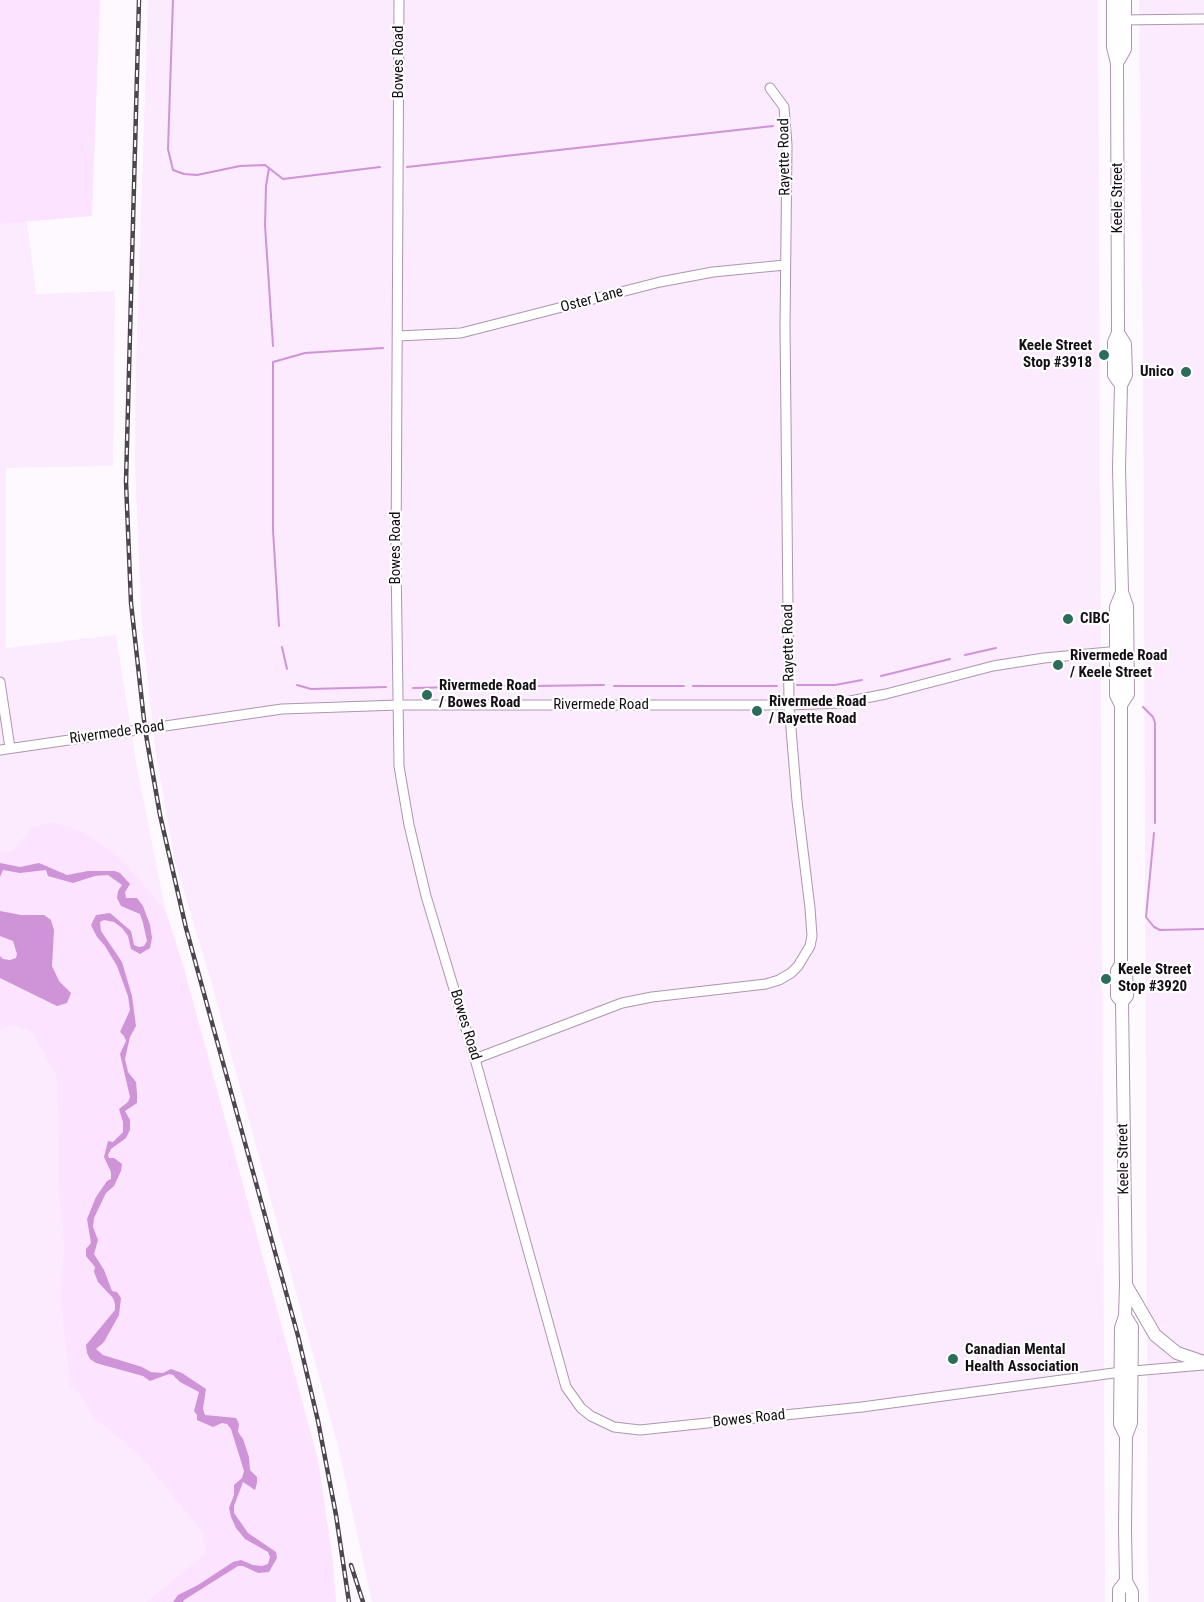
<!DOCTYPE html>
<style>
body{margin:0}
canvas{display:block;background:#fef9ff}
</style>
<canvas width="1204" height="1602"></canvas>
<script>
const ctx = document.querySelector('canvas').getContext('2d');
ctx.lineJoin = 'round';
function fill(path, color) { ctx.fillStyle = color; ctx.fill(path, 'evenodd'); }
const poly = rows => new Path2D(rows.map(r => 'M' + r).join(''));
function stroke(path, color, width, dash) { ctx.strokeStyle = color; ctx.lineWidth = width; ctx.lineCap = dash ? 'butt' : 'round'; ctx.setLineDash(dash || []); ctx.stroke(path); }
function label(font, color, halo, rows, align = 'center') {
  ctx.font = font + ' "Roboto Condensed",sans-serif'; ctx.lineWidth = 4.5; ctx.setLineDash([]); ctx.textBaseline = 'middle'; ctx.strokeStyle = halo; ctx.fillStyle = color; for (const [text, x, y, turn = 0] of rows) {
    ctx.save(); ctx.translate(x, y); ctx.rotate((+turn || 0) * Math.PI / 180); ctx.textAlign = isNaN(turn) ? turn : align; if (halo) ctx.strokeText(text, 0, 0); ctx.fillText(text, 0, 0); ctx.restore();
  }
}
fill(poly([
 [148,0,1098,0,1105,1602,372,1602,338,1446,211,981,175,862,155,748,142,628,135,467,136,366],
 [1139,0,1204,0,1204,1602,1148,1602,1143,354],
 [27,221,36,294,115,291,113,466,6,468,6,648,116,635,136,762,165,909,123,861,31,828,12,851,0,851,0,224],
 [13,1026,33,1033,57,1078,58,1186,64,1245,60,1295,70,1386,81,1395,92,1416,140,1456,201,1531,206,1553,146,1602,0,1602,0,1031,2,1028]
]), '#fceafe');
fill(poly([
 [0,0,100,0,92,216,0,224],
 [51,822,84,832,123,861,165,909,183,965,318,1459,333,1561,336,1602,146,1602,206,1553,201,1531,140,1456,92,1416,81,1395,70,1386,60,1295,64,1245,58,1186,57,1078,33,1033,13,1026,2,1028,0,1031,0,851,12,851,31,828]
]), '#fce3ff');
fill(poly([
 [0,863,20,867,39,863,67,875,88,871,115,871,120,873,130,884,125,892,126,898,137,898,143,906,150,925,152,938,150,948,140,954,131,949,128,936,122,928,114,922,104,920,100,922,101,931,122,962,132,996,136,1026,130,1037,125,1059,128,1072,136,1082,137,1093,137,1103,125,1111,130,1120,130,1130,126,1138,111,1149,108,1155,109,1158,114,1158,122,1164,121,1171,114,1186,106,1193,94,1218,93,1227,98,1240,94,1254,104,1270,112,1291,117,1292,121,1298,119,1315,104,1342,96,1349,103,1355,142,1367,151,1372,163,1373,171,1369,182,1373,206,1389,203,1409,205,1415,236,1418,239,1424,238,1432,243,1439,249,1457,250,1470,257,1477,257,1483,255,1490,243,1482,234,1506,234,1513,248,1533,276,1552,277,1558,269,1572,258,1573,243,1566,238,1566,184,1600,183,1602,173,1602,178,1595,198,1585,233,1562,241,1560,253,1565,262,1566,268,1564,270,1557,268,1552,245,1539,236,1528,231,1517,229,1508,234,1495,234,1485,242,1478,244,1471,231,1429,227,1424,222,1423,213,1427,197,1420,197,1415,194,1411,199,1392,180,1382,173,1375,169,1374,150,1381,143,1376,96,1363,90,1359,87,1353,86,1345,115,1310,115,1304,113,1298,98,1282,94,1272,95,1267,86,1256,86,1249,91,1243,87,1219,96,1197,107,1181,111,1179,111,1172,104,1157,108,1141,113,1142,123,1132,123,1122,119,1109,128,1102,130,1097,120,1054,126,1041,124,1036,120,1032,130,1010,128,996,117,966,105,946,97,937,91,925,96,915,110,913,131,931,134,945,139,947,144,946,147,941,143,923,140,914,121,906,117,898,118,891,122,885,108,875,95,876,73,883,48,876,46,870,20,873,3,870,0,877],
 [0,911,21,915,44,915,51,920,54,930,52,966,59,981,71,993,67,1003,57,1006,0,978,0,956,3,959,10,960,16,958,17,954,13,941,0,936]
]), '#cf93d7');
stroke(poly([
 [173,0,168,149,173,170,184,174,197,175,240,166,265,165,283,179,380,167],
 [407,167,773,126],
 [269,168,266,186,265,225,273,346],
 [279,626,273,530,273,362,305,353,383,348],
 [282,647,287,669],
 [965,655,996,648],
 [881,676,950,659],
 [297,685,311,689,386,687],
 [797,685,835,685,862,680],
 [533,686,604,685],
 [614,686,684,686],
 [693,686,777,686],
 [413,688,507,686],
 [1143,707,1153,717,1155,723,1155,823],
 [1154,833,1146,917,1154,927,1160,930,1204,929]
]), '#cf93d7', 2);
const minor = poly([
 [399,0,396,559,399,766,409,825,426,896,475,1059,566,1387,581,1408,591,1416,614,1427,640,1430,862,1407,1121,1372,1204,1365],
 [1119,20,1204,19],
 [398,336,461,333,660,282,713,272,785,265],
 [0,682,10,748],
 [0,750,282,709,399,705,789,705,840,703,886,694,993,666,1044,658,1120,651],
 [475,1059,622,1003,652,997,766,984,779,980,791,973,798,966,810,946,812,936,810,908,797,801,789,705,785,326,787,145,784,107,770,88]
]);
const major = poly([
 [1113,0,1113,47,1117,63,1118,333,1114,342,1114,375,1121,385],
 [1117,63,1125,49,1125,0],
 [1118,333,1125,344,1126,375,1121,385,1119,468,1122,592,1127,606,1128,694,1121,705],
 [1122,592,1116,607,1116,695,1121,705,1121,964,1126,971,1127,996,1122,1002],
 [1121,964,1117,971,1117,996,1122,1002,1126,1285,1125,1316,1121,1328,1120,1424,1126,1436],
 [1126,1285,1155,1335,1177,1353,1204,1362],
 [1125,1316,1132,1327,1131,1423,1126,1436,1125,1530,1126,1581,1132,1592,1132,1602],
 [1119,1602,1119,1590,1126,1581]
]);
stroke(minor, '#ac96af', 11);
stroke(major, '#ac96af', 14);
stroke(minor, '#fff', 9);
stroke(major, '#fff', 12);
const rail = poly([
 [139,0,126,482,131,603,145,729,160,815,186,928,298,1336,318,1421,336,1515,349,1602],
 [351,1565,363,1602]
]);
stroke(rail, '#4d464e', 4.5);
stroke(rail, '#fff', 2, [7]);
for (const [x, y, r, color] of [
 [1104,355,6,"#2c6c5a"],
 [1186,372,6,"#2c6c5a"],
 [1068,619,6,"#2c6c5a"],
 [1058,665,6,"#2c6c5a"],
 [427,695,6,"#2c6c5a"],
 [757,711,6,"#2c6c5a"],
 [1106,979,6,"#2c6c5a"],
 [953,1359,6,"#2c6c5a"]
]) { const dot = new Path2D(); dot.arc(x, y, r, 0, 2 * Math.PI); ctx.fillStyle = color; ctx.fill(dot); stroke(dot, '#fff', 2); }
label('15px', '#160e17', '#fff', [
 ["Bowes Road",399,62,-90],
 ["Rayette Road",785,157,-91],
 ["Keele Street",1118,198,-90],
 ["Oster Lane",592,300,-15],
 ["Bowes Road",396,548,-90],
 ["Rayette Road",789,643,-91],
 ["Rivermede Road",601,705],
 ["Rivermede Road",117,733,-8],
 ["Bowes Road",465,1025,73],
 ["Keele Street",1124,1159,-91],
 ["Bowes Road",749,1419,-6]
]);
label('bold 15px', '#160e17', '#fff', [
 ["Keele Street",1092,346,"right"],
 ["Stop #3918",1092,363,"right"],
 ["Unico",1174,372,"right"],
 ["CIBC",1080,619],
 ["Rivermede Road",1070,656],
 ["/ Keele Street",1070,673],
 ["Rivermede Road",439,686],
 ["/ Bowes Road",439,703],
 ["Rivermede Road",769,702],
 ["/ Rayette Road",769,719],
 ["Keele Street",1118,970],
 ["Stop #3920",1118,987],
 ["Canadian Mental",965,1350],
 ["Health Association",965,1367]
], 'left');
</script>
